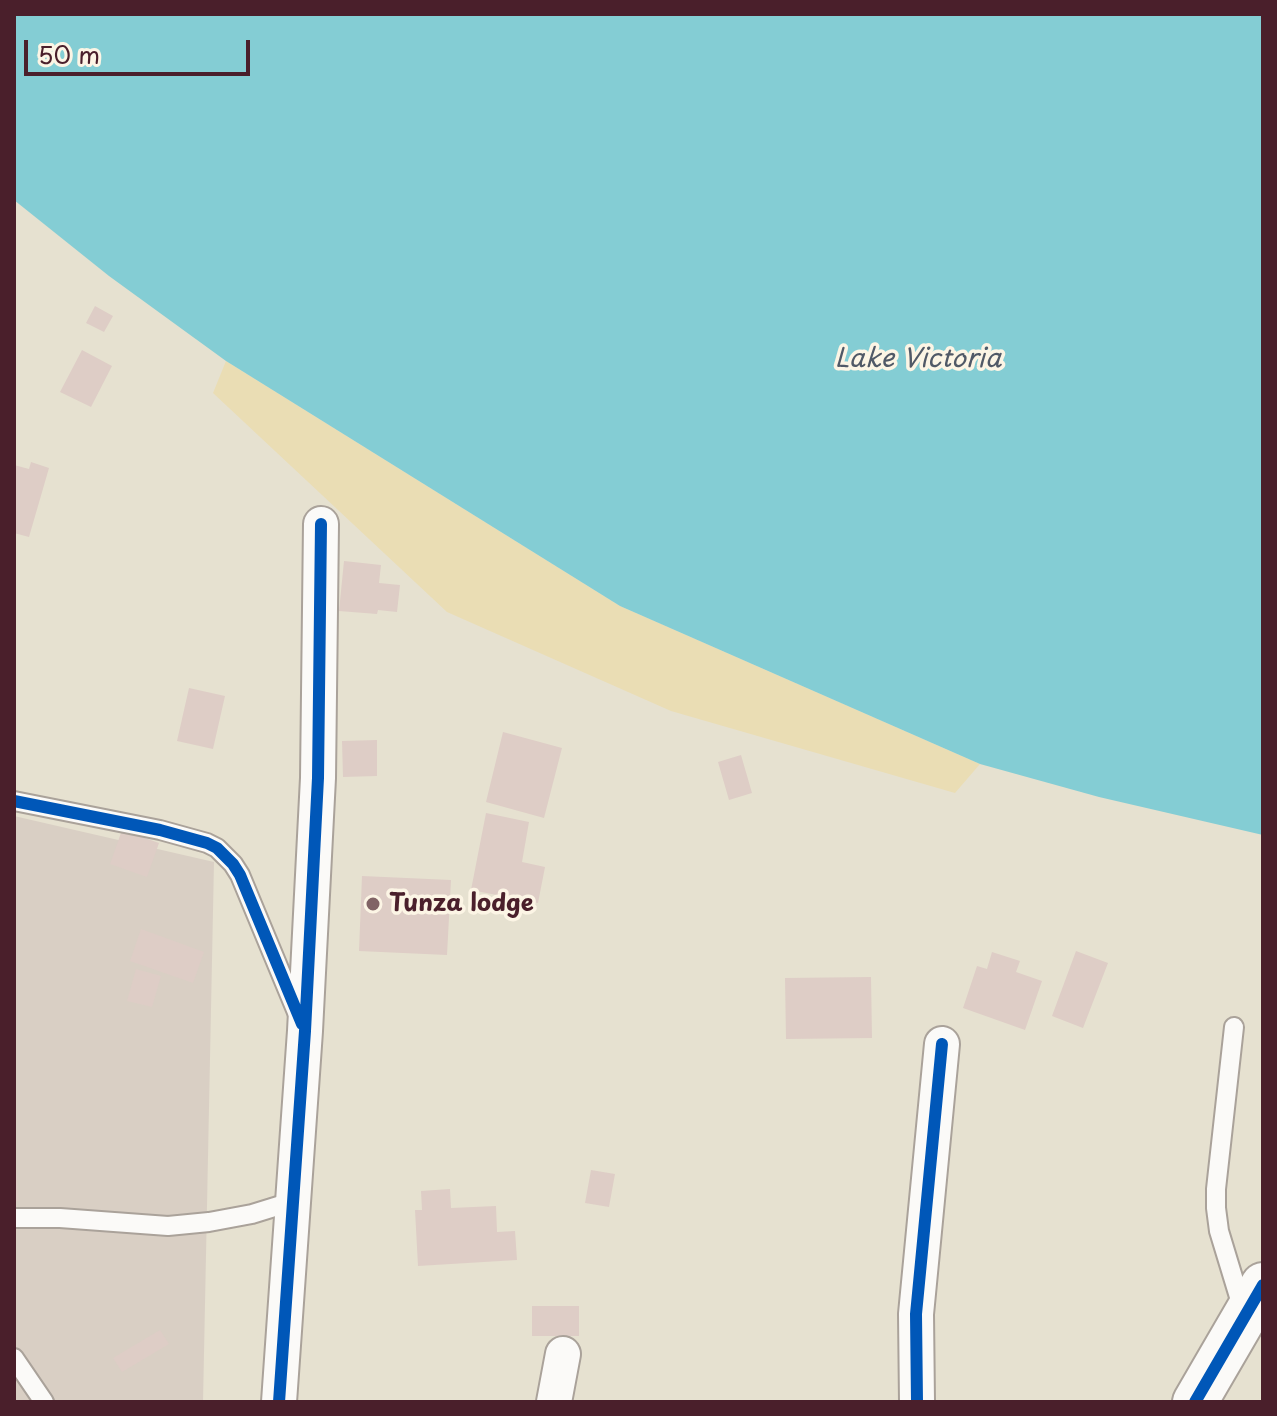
<!DOCTYPE html>
<style>
body{margin:0}
#map{position:relative;width:1277px;height:1416px;overflow:hidden;background:#e6e1d0;font-family:"Playpen Sans",sans-serif}
canvas{display:block}
.frame{position:absolute;inset:0;border:16px solid #4a1f2b;pointer-events:none}
.scale{position:absolute;left:24px;top:40px;width:226px;height:36px;box-sizing:border-box;border:4px solid #4a1f2b;border-top:0;padding-left:10px;font-size:24px;line-height:28px;white-space:nowrap;color:#4a1f2b;-webkit-text-stroke:6px #fcf5e5;paint-order:stroke}
</style>
<div id="map">
<canvas width="1277" height="1416"></canvas>
<div class="frame"></div>
<div class="scale">50 m</div>
</div>
<script>
const ctx = document.querySelector('canvas').getContext('2d');
ctx.lineJoin = 'round';
function fill(path, color) { ctx.fillStyle = color; ctx.fill(path, 'evenodd'); }
const poly = rows => new Path2D(rows.map(r => 'M' + r).join(''));
function stroke(path, color, width, dash) { ctx.strokeStyle = color; ctx.lineWidth = width; ctx.lineCap = dash ? 'butt' : 'round'; ctx.setLineDash(dash || []); ctx.stroke(path); }
function label(font, color, halo, rows, align = 'center') {
  ctx.font = font + ' "Playpen Sans",sans-serif'; ctx.lineWidth = 7; ctx.setLineDash([]); ctx.textBaseline = 'middle'; ctx.strokeStyle = halo; ctx.fillStyle = color; for (const [text, x, y, turn = 0] of rows) {
    ctx.save(); ctx.translate(x, y); ctx.rotate((+turn || 0) * Math.PI / 180); ctx.textAlign = isNaN(turn) ? turn : align; if (halo) ctx.strokeText(text, 0, 0); ctx.fillText(text, 0, 0); ctx.restore();
  }
}
fill(poly([
 [14,816,214,862,203,1402,14,1402]
]), '#d9cfc4');
fill(poly([
 [226,361,620,606,980,764,955,793,671,711,447,612,213,393]
]), '#eaddb4');
fill(poly([
 [14,14,1263,14,1263,835,1099,797,980,764,620,606,226,361,109,276,14,200]
]), '#84cdd4');
fill(poly([
 [95,306,113,316,104,332,86,323],
 [82,350,112,366,91,407,60,392],
 [31,462,49,468,29,537,14,533,14,465,29,469],
 [344,561,381,565,379,583,400,585,397,612,378,610,377,614,339,611],
 [189,688,225,696,213,749,177,741],
 [503,732,562,748,544,818,486,802],
 [377,740,377,776,343,777,342,741],
 [741,755,752,793,729,800,718,762],
 [486,813,529,822,522,862,545,867,538,903,471,890],
 [122,830,159,843,147,877,110,864],
 [362,876,451,880,447,955,359,951],
 [141,929,204,952,193,983,130,961],
 [1076,951,1108,963,1083,1028,1052,1016],
 [992,952,1020,961,1016,972,1042,981,1025,1030,963,1008,977,966,987,969],
 [136,969,161,976,152,1007,127,1001],
 [871,977,872,1038,786,1039,785,978],
 [14,1167,16,1167,19,1201,14,1201],
 [591,1170,615,1174,609,1207,585,1203],
 [450,1189,451,1208,496,1206,497,1232,515,1231,517,1260,418,1266,415,1210,422,1210,421,1191],
 [532,1306,579,1306,579,1336,532,1336],
 [160,1330,169,1344,122,1372,113,1358]
]), '#decdc6');
const service = poly([
 [14,801,160,830,207,843,217,848,233,864,240,875,299,1017],
 [1234,1027,1216,1189,1216,1208,1219,1231,1243,1310],
 [14,1218,60,1218,168,1226,209,1222,252,1214,294,1201],
 [14,1358,44,1402]
]);
const minor = poly([
 [279,1402,305,1031,318,778,321,524],
 [554,1402,563,1354],
 [917,1402,916,1314,942,1044]
]);
const tertiary = poly([
 [1195,1402,1263,1285]
]);
stroke(service, '#aaa29a', 22);
stroke(minor, '#aaa29a', 38);
stroke(tertiary, '#aaa29a', 48);
stroke(service, '#fbfaf8', 18);
stroke(minor, '#fbfaf8', 34);
stroke(tertiary, '#fbfaf8', 44);
stroke(poly([
 [14,801,160,830,207,843,217,848,233,864,240,875,302,1024],
 [279,1402,305,1031,318,778,321,524],
 [917,1402,916,1314,942,1044],
 [1195,1402,1263,1285]
]), '#0057b8', 12);
for (const [x, y, r, color] of [
 [373,904,8,"#816365"]
]) { const dot = new Path2D(); dot.arc(x, y, r, 0, 2 * Math.PI); ctx.fillStyle = color; ctx.fill(dot); stroke(dot, '#fcf5e5', 3); }
label('bold 24px', '#4a1f2b', '#fcf5e5', [
 ["Tunza lodge",389,904]
], 'left');
label('italic 26px', '#505967', '#fcf5e5', [
 ["Lake Victoria",918,360]
]);
</script>
